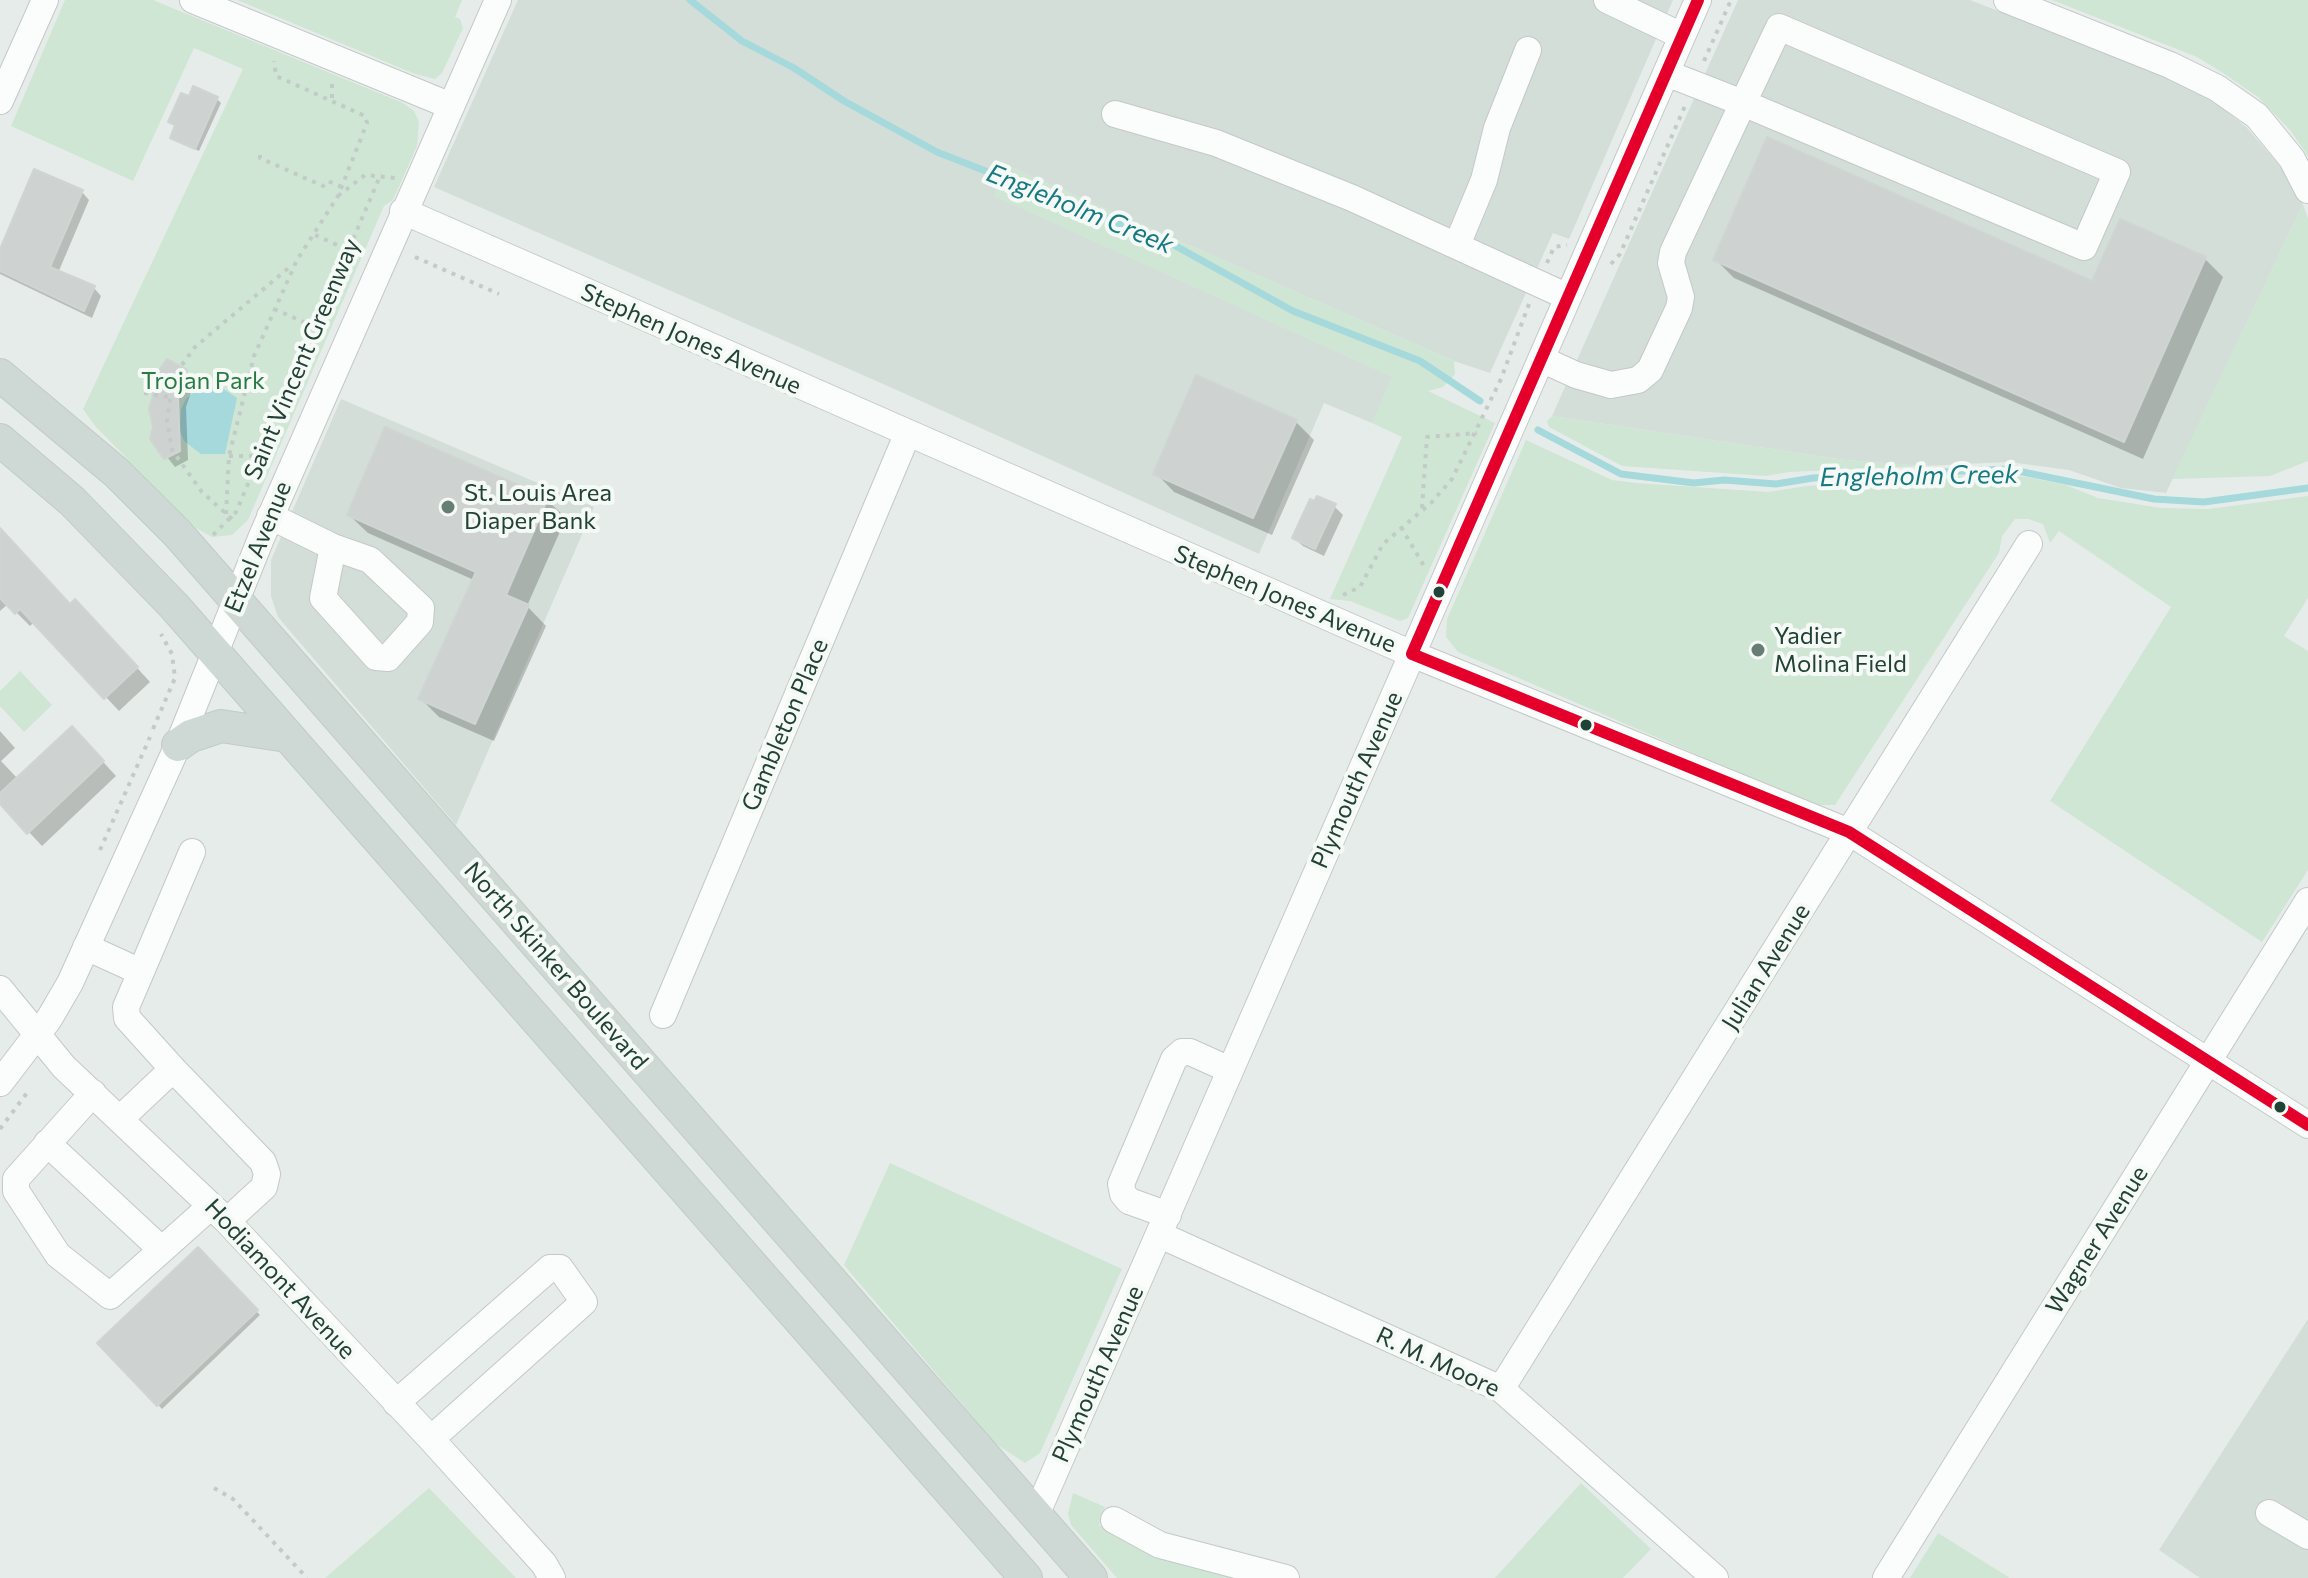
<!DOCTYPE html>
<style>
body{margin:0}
canvas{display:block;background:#e6ece9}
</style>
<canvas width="2308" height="1578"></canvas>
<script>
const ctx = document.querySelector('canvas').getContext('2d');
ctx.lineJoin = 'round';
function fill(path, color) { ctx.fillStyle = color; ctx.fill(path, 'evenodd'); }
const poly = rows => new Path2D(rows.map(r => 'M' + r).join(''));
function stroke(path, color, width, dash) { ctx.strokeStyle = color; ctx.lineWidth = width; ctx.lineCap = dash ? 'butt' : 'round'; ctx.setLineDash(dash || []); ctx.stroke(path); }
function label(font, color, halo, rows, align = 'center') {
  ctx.font = font + ' Commissioner,sans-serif'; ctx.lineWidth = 8; ctx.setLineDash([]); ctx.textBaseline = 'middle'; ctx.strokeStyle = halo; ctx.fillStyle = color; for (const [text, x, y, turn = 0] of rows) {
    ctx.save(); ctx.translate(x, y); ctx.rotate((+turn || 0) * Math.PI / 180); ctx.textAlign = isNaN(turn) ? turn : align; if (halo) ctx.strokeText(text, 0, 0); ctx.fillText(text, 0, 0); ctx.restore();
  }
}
fill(poly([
 [518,0,1673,0,1569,239,1553,233,1490,373,1454,361,1008,166,995,196,1393,377,1372,423,1324,403,1259,554,890,387,434,187],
 [1738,0,1970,0,2166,76,2211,99,2246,127,2279,165,2303,204,2166,493,2121,488,2069,470,2009,462,1923,466,1845,460,1552,416],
 [341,399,594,507,456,825,278,617,271,596,271,560],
 [2308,1319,2308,1578,2200,1578,2159,1550]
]), '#d4ded9');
fill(poly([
 [65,0,153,0,403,103,414,111,419,122,417,146,393,200,384,206,248,520,232,535,212,537,196,528,95,426,83,409,243,69,194,48,133,181,11,126],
 [237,0,462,0,455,17,460,19,463,28,442,73,435,79,415,74],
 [2052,0,2308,0,2308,156,2290,130,2258,97,2223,73,2197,57],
 [1008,166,1454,361,1455,374,1443,387,1428,391,1495,423,1408,618,1400,621,1350,601,1330,599,1402,437,1372,423,1392,377,994,196],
 [2303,204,2308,219,2308,461,2270,476,2172,479],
 [1552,416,1845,460,1923,466,1789,472,1766,476,1622,466,1549,427,1547,421],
 [1526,440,1612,480,1636,483,1768,492,1807,486,1988,474,2027,477,2066,485,2098,498,2161,508,2208,509,2308,496,2308,598,2284,636,2308,651,2308,870,2262,942,2050,801,2171,607,2059,531,2050,543,2043,524,2028,519,2015,519,2002,536,1999,553,1835,805,1814,805,1458,652,1446,637,1447,619],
 [20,671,52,705,24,732,0,706,0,691],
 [890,1163,1122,1269,1040,1453,1025,1463,996,1444,844,1265],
 [1581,1483,1651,1549,1623,1578,1495,1578],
 [429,1488,516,1578,325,1578],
 [1073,1493,1105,1507,1099,1525,1156,1552,1246,1578,1117,1578,1071,1525,1068,1514],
 [1938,1533,2010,1578,1910,1578]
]), '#cfe6d4');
fill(poly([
 [211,387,222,388,237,398,225,454,201,454,184,441,180,431,181,409,186,399,194,392]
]), '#a5d9dc');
fill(poly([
 [217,99,221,103,199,151,172,137,177,126,170,122],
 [82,192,89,200,58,273,94,288,101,296,92,318,0,274,0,250],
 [1715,259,2093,284,2205,259,2223,277,2143,459,1734,278],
 [186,372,195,381,186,407,188,460,175,467,152,438,154,381],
 [1295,421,1314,440,1272,535,1174,492,1156,473],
 [386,430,547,500,566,518,527,606,546,626,494,741,439,717,420,698,474,580,368,533,349,515],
 [1334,506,1343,515,1324,556,1303,546,1294,538],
 [0,530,70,606,89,615,150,682,119,711,35,621,30,626,8,604,0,611],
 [0,731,15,748,1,761,18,779,85,742,116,776,42,846,0,801],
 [198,1250,260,1315,162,1409,100,1343]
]), '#0003');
stroke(poly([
 [690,0,742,41,794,68,844,101,937,152,1172,244,1293,311,1420,361,1480,401],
 [1538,430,1621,474,1694,483,1724,480,1776,484,1813,478,2008,469,2154,499,2204,502,2308,488]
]), '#a5d9dc', 7);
const building = poly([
 [193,86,218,97,195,149,170,138,175,125,168,122,181,93,189,96,193,86],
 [1767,137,2092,281,2120,219,2206,257,2124,442,1713,260,1767,137],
 [34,169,83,190,50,267,95,286,84,311,0,271,0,249,34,169],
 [167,359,187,370,178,397,180,451,164,459,150,439,153,427,149,409,153,396,152,380,167,359],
 [1196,375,1297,420,1253,518,1153,474,1196,375],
 [385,427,548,498,506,595,529,605,475,724,418,699,476,572,347,515,385,427],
 [1317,496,1336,504,1315,549,1292,538,1310,499,1314,501,1317,496],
 [0,528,70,604,75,599,138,667,104,699,20,609,15,614,0,598,0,528],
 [72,726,104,761,27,834,0,804,0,793,72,726],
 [198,1247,258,1310,157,1406,97,1343,198,1247]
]);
fill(building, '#ced3d1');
stroke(building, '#cfd5d2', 2);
const minor = poly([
 [193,0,451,106],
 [1607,0,1682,36],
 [2007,0,2170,65,2217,88,2257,116,2292,159,2308,190],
 [0,101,45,0],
 [1115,114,1216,143,1352,198,1568,297],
 [403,211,1412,654,1849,832,2308,1125],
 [1457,245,1484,180,1497,128,1528,50],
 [1541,359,1576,375,1611,385,1638,380,1650,370,1679,308,1681,297,1671,263,1673,252,1743,103,1779,27,2117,172,2084,247,1743,103,1666,73],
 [270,516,333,547,370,560,421,608,420,622,388,658,376,657,323,598,333,547],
 [86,947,141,972,126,1007,127,1018,173,1069,121,1118],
 [141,972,192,852],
 [0,989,64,1067,227,1221,431,1439,544,1564,552,1578],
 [663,1015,907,435],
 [173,1069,263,1162,267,1174,264,1187,227,1221],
 [0,1083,49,1019,70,983,178,745,262,536,498,0],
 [93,1093,16,1179,16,1191,58,1255,110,1296,211,1206],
 [47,1143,162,1250],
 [1168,1215,1129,1201,1123,1194,1121,1184,1174,1059,1182,1052,1190,1052,1230,1070],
 [1160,1235,1501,1389,1715,1578],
 [1501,1389,2029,544],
 [396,1403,550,1268,560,1268,584,1302,431,1439],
 [2269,1513,2308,1536],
 [1036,1515,1698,0],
 [1114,1520,1160,1545,1286,1578],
 [1886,1578,2308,901]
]);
const major = poly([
 [0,375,117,473,178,534,1091,1578],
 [0,440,72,501,174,606,1026,1578],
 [178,745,191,736,221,726,287,736]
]);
stroke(minor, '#c3c9c6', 28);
stroke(major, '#c2cbc7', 34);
stroke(poly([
 [1704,61,1731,0],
 [332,84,332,101],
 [260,155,260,158,323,186,328,181,342,187],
 [338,196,365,175,395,178],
 [315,235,348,250],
 [415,257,499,294],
 [1547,263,1554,247,1567,245],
 [1611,264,1620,254,1685,106],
 [274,309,315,327],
 [144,393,169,397],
 [229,456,260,456],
 [1422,508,1427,437,1477,433],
 [226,514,229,456,254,356,297,260,338,196,367,123,365,116,276,76,274,61],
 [232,519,202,492,172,450,167,421,172,387,179,369,195,347,292,265],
 [1401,527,1424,566],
 [213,535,236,512,381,174],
 [1343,595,1360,587,1383,544,1432,502,1452,479,1501,379,1529,304],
 [153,729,175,678,172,654,161,634],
 [100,850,150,737],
 [0,1129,30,1089],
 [214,1488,233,1499,307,1578]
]), '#c2cbc7', 4, [4, 6]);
stroke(minor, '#fbfcfc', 26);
stroke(major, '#ced8d4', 32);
stroke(poly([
 [1412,654,1849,832,2308,1125],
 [1412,654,1698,0]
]), '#e4002b', 12);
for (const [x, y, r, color] of [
 [448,507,8,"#677e75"],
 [1439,592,7,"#224236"],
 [1758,650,8,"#677e75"],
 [1586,725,7,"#224236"],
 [2280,1107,7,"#224236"]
]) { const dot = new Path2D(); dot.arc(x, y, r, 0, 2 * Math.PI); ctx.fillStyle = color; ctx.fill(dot); stroke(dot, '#f5faf7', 3); }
label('24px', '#224236', '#f5faf7', [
 ["Stephen Jones Avenue",691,339,24],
 ["Saint Vincent Greenway",302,359,-67],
 ["Etzel Avenue",258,547,-68],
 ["Stephen Jones Avenue",1285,599,23],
 ["Gambleton Place",785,725,-67],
 ["Plymouth Avenue",1357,780,-66],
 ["North Skinker Boulevard",556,966,49],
 ["Julian Avenue",1766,967,-58],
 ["Wagner Avenue",2097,1240,-58],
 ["Hodiamont Avenue",280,1279,47],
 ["R. M. Moore",1438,1362,25],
 ["Plymouth Avenue",1098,1374,-66]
]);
label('24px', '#297b42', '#f5faf7', [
 ["Trojan Park",203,381]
]);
label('24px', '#224236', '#f5faf7', [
 ["St. Louis Area",464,493],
 ["Diaper Bank",464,521],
 ["Yadier",1774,636],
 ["Molina Field",1774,664]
], 'left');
label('italic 26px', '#177982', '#f5faf7', [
 ["Engleholm Creek",1080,209,22],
 ["Engleholm Creek",1919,476,-1]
]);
</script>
